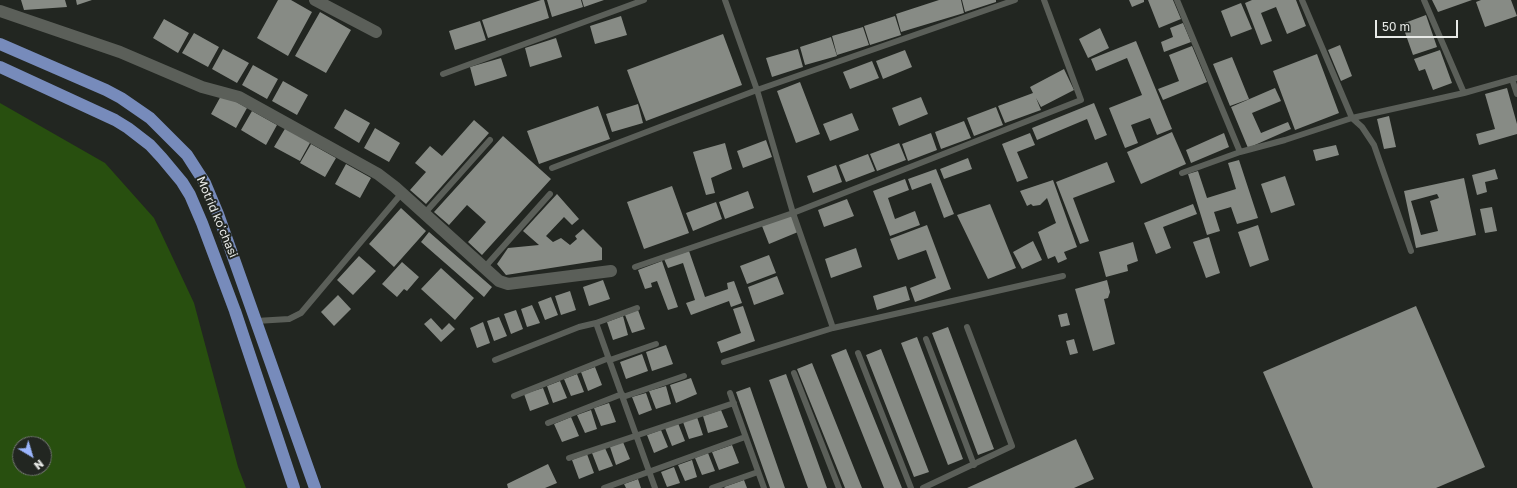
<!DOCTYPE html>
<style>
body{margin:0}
#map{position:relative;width:1517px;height:488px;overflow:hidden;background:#222621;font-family:"Golos Text",sans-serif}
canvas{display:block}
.north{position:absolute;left:12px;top:436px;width:40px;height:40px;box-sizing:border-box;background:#222621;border:1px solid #717470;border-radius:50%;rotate:142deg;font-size:11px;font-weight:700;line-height:16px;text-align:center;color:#e8eae7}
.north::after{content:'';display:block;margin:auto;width:14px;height:18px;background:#9bb5fd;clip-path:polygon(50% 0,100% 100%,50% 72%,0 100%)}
.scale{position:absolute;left:1375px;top:20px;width:83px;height:18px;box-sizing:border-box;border:2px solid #e8eae7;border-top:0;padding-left:5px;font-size:12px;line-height:14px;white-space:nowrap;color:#e8eae7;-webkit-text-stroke:3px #222621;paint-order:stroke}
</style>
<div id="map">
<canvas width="1517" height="488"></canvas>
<div class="north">N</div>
<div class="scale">50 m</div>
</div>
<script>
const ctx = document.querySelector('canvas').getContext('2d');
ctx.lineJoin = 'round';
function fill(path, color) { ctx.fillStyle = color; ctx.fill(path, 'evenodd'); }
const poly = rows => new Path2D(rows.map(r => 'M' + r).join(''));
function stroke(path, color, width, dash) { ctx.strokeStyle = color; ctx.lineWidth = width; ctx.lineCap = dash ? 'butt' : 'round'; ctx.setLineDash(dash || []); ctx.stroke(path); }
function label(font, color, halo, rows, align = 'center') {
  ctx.font = font + ' "Golos Text",sans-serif'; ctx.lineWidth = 4; ctx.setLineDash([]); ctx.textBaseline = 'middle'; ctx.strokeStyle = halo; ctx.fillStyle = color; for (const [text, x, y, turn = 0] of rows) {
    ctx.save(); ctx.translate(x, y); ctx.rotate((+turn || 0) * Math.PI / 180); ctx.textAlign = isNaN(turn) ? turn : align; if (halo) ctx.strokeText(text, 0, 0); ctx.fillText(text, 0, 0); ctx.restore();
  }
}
fill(poly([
 [0,103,105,163,154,218,194,303,238,467,246,488,0,488],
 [20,444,44,444,44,468,20,468]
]), '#284f0f');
fill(poly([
 [21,0,65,0,67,7,24,10],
 [76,0,92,0,77,5],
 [278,0,291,0,312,12,288,56,257,38],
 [541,0,544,0,549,18,488,38,482,20],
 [547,0,581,0,583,7,552,17],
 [582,0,604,0,584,7],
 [939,0,961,0,964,13,901,32,896,14],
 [962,0,996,0,996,2,965,12],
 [1129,0,1144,0,1144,2,1132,7],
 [1148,0,1173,0,1181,19,1159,28],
 [1252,0,1296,0,1306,26,1287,34,1276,7,1261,13,1272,41,1261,45,1245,3],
 [1432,0,1472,0,1438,12],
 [1481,0,1511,0,1517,16,1485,27,1476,2],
 [1241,3,1252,29,1231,37,1221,11],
 [320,12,351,30,326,73,295,56],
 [1426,15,1437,47,1413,55,1402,24],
 [621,16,627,35,595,44,590,26],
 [895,16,901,35,870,45,864,26],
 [164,19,189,33,178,53,153,38],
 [480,21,486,40,455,50,449,31],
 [1183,23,1191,42,1164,52,1161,42,1173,37,1170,28],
 [863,27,869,45,837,55,832,36],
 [1100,28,1109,48,1088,58,1079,39],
 [194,33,219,47,208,67,182,53],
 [723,34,742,85,646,121,627,70],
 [831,37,837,56,805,65,800,47],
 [556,38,562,57,530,67,525,48],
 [1136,41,1172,129,1157,135,1150,118,1131,125,1138,143,1125,148,1109,108,1142,95,1127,58,1096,71,1091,59],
 [1340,45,1352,76,1341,81,1328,50],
 [1192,46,1207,82,1163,100,1158,89,1179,81,1169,55],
 [223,49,249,63,237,83,212,69],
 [798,49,803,67,772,77,766,58],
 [905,50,912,67,883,79,876,61],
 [1440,50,1452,83,1433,90,1425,69,1419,71,1414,59],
 [1317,54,1339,113,1295,130,1273,71],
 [1232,57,1249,99,1230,106,1213,64],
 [501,58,507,76,475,86,470,67],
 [872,61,879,78,850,89,843,72],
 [253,65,278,79,267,99,242,85],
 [1064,69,1074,90,1041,107,1036,98,1041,110,1005,123,998,106,1033,93,1030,87],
 [283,81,308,95,297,115,272,101],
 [800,82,820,134,796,143,777,91],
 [1275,88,1281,101,1252,113,1261,133,1288,122,1291,129,1248,148,1231,107],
 [1507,88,1517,124,1517,134,1479,145,1476,134,1495,129,1485,94],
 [222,94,247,108,236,128,211,114],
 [921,97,928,114,899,126,892,108],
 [1094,103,1107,135,1095,140,1087,119,1037,140,1032,128],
 [638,104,643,123,612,132,606,114],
 [598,106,610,139,539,164,527,131],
 [996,107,1003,125,974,136,967,118],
 [345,109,370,123,359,143,334,128],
 [252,111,277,125,266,145,241,130],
 [852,113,859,130,830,141,823,124],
 [1389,116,1396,147,1384,149,1377,119],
 [474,120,489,133,426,204,410,190,426,172,415,163,430,146,442,156],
 [964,121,971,138,941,149,935,132],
 [286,127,311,141,300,161,274,147],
 [375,128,400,143,389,162,364,148],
 [1172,132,1186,164,1141,184,1127,152],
 [931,133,937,150,908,161,902,144],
 [1030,133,1035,145,1017,152,1028,178,1017,182,1002,144],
 [1224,133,1229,147,1191,163,1186,150],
 [503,136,551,179,482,255,468,242,486,222,467,205,449,225,434,212],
 [766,140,772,157,743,168,737,151],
 [725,143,732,169,711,178,715,193,706,195,693,152],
 [899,143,906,160,877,171,870,154],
 [311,144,336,158,325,177,300,163],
 [1336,145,1339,155,1316,161,1313,150],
 [868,154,875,171,846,182,839,165],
 [968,158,972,169,944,179,940,169],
 [1239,160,1258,218,1237,224,1231,207,1214,212,1220,231,1207,235,1188,174,1198,171,1207,198,1236,189,1228,163],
 [1107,162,1115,182,1073,198,1089,241,1080,244,1056,182],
 [346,164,371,178,360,198,335,184],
 [836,165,842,182,813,193,807,176],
 [936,169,954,214,944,218,931,183,912,190,908,179],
 [1495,169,1498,179,1485,182,1487,192,1477,195,1472,175],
 [1285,176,1295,205,1271,213,1261,184],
 [1464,178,1476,235,1416,248,1404,191],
 [1437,194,1439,198,1430,201,1438,231,1421,235,1411,201],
 [905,179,909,190,888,198,895,219,915,211,920,225,890,236,873,191],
 [1053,180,1077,247,1064,252,1067,259,1058,263,1055,256,1048,259,1038,232,1056,223,1047,198,1040,205,1033,206,1031,204,1027,206,1020,191],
 [672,186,689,233,644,249,627,202],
 [748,191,754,208,725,219,719,202],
 [557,194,579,219,572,225,564,217,546,236,553,242,561,238,570,245,577,239,575,236,583,229,602,248,602,260,506,275,497,264,508,248,539,245,523,231],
 [847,199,854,216,824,227,818,210],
 [716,202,722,219,693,231,686,213],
 [990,204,1016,268,988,279,957,215],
 [1193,204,1197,214,1163,227,1171,248,1156,254,1144,223],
 [1492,207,1497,231,1485,233,1480,209],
 [401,208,426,231,394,267,369,244],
 [791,215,798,232,769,244,762,226],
 [927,225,951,289,915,302,910,288,936,278,926,250,898,260,890,239],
 [1258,225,1269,260,1250,267,1238,232],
 [429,232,492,287,484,297,421,242],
 [1209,237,1220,273,1206,278,1193,242],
 [1033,241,1042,260,1022,269,1013,252],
 [1133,242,1138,261,1127,265,1128,271,1106,277,1099,252],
 [856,248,862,267,831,278,825,259],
 [689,251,705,297,728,289,727,283,734,281,742,303,731,307,729,301,691,315,686,303,695,300,683,263,668,268,664,259],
 [769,255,776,273,747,284,740,266],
 [359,256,376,271,353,295,337,280],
 [662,261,678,307,668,310,657,281,651,283,652,287,645,289,638,270],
 [402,262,419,277,407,291,404,289,397,297,382,284],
 [441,268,474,298,455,320,421,289],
 [777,276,784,294,754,305,748,287],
 [603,280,610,299,589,306,583,287],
 [1107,280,1110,292,1108,298,1104,299,1115,344,1093,351,1075,289],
 [906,286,910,300,877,310,873,296],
 [570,291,576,310,561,315,555,296],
 [338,295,351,309,334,326,321,312],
 [551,297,558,315,545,320,538,302],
 [532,305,540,323,527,327,521,309],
 [743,306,755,341,721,353,717,342,741,333,733,309],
 [1416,306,1485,467,1436,488,1313,488,1263,372],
 [516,310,523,329,511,334,504,314],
 [638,310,645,329,632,333,625,315],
 [1067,313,1070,325,1061,327,1058,315],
 [623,316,628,335,613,340,607,322],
 [499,317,507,336,494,341,487,321],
 [431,318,442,330,449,323,455,329,441,342,424,324],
 [483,322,490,343,477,348,470,328],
 [948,327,994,449,978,455,932,333],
 [917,337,963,459,948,465,901,343],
 [1074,339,1078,353,1070,355,1066,341],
 [666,345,673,364,652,371,646,352],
 [846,349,902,488,884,488,831,355],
 [881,349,929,472,914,477,866,355],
 [642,354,648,371,626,379,620,362],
 [812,363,862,488,845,488,797,369],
 [595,367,602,385,588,391,581,372],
 [577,374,584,392,571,396,564,379],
 [786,374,827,488,808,488,769,380],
 [691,378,697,394,676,403,670,385],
 [560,381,567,398,553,403,547,386],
 [666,386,671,404,656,409,649,391],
 [750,387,785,488,770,488,736,392],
 [543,388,549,404,530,411,524,394],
 [646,393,652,410,639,415,632,397],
 [609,403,616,422,601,426,594,408],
 [591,410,597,429,585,433,577,415],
 [721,410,728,427,708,433,703,416],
 [571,417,579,436,562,442,554,424],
 [697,417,703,435,689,439,683,422],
 [678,423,685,441,672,446,665,428],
 [661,430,668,447,654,453,647,435],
 [1076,439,1094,479,1074,488,967,488],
 [623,442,630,459,616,465,610,447],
 [732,445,739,463,719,470,712,452],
 [605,448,613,466,599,471,592,453],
 [708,453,715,471,702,475,695,458],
 [587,454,594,473,579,479,572,460],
 [692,460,697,477,685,481,678,465],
 [548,464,557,483,545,488,508,488,507,484],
 [674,467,680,483,667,487,661,472],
 [638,479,641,488,626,488,624,484],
 [744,480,747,488,725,488,724,487]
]), '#878b85');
stroke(poly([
 [725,0,757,90,793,213,833,328],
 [1177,0,1240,152],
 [1302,0,1352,118,1362,127,1374,145,1411,251],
 [1424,0,1464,93],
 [443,74,644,0],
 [1512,79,1517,94],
 [552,168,757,90,1015,0],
 [1182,173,1240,152,1285,140,1352,118,1464,93,1517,78],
 [424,214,490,140],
 [635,267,793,213,1081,100,1044,0],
 [484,268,550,194],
 [637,308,596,323,655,488],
 [256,321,289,319,301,313,402,193],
 [926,339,974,465],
 [858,353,911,488],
 [495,360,579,327,596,323],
 [610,360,656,344],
 [724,362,833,328,1063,276],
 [794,373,839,488],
 [730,393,764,488],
 [514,396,609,358],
 [623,397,684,376],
 [548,423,622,394],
 [569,458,734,403],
 [604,488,745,437],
 [712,488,758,472],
 [923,488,1012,446,967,327]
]), '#5b5f59', 6);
stroke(poly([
 [315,0,376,32],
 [0,11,120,52,202,87,239,97,378,174,395,187,499,281,508,284,611,271]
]), '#5b5f59', 12);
stroke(poly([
 [0,44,106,90,121,98,150,118,187,155,205,183,218,214,315,488],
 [0,67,115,120,128,128,150,145,162,158,182,182,190,195,202,223,235,311,294,488]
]), '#778bbb', 12);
label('12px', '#e8eae7', '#222621', [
 ["Motrid ko'chasi",217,217,67]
]);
</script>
